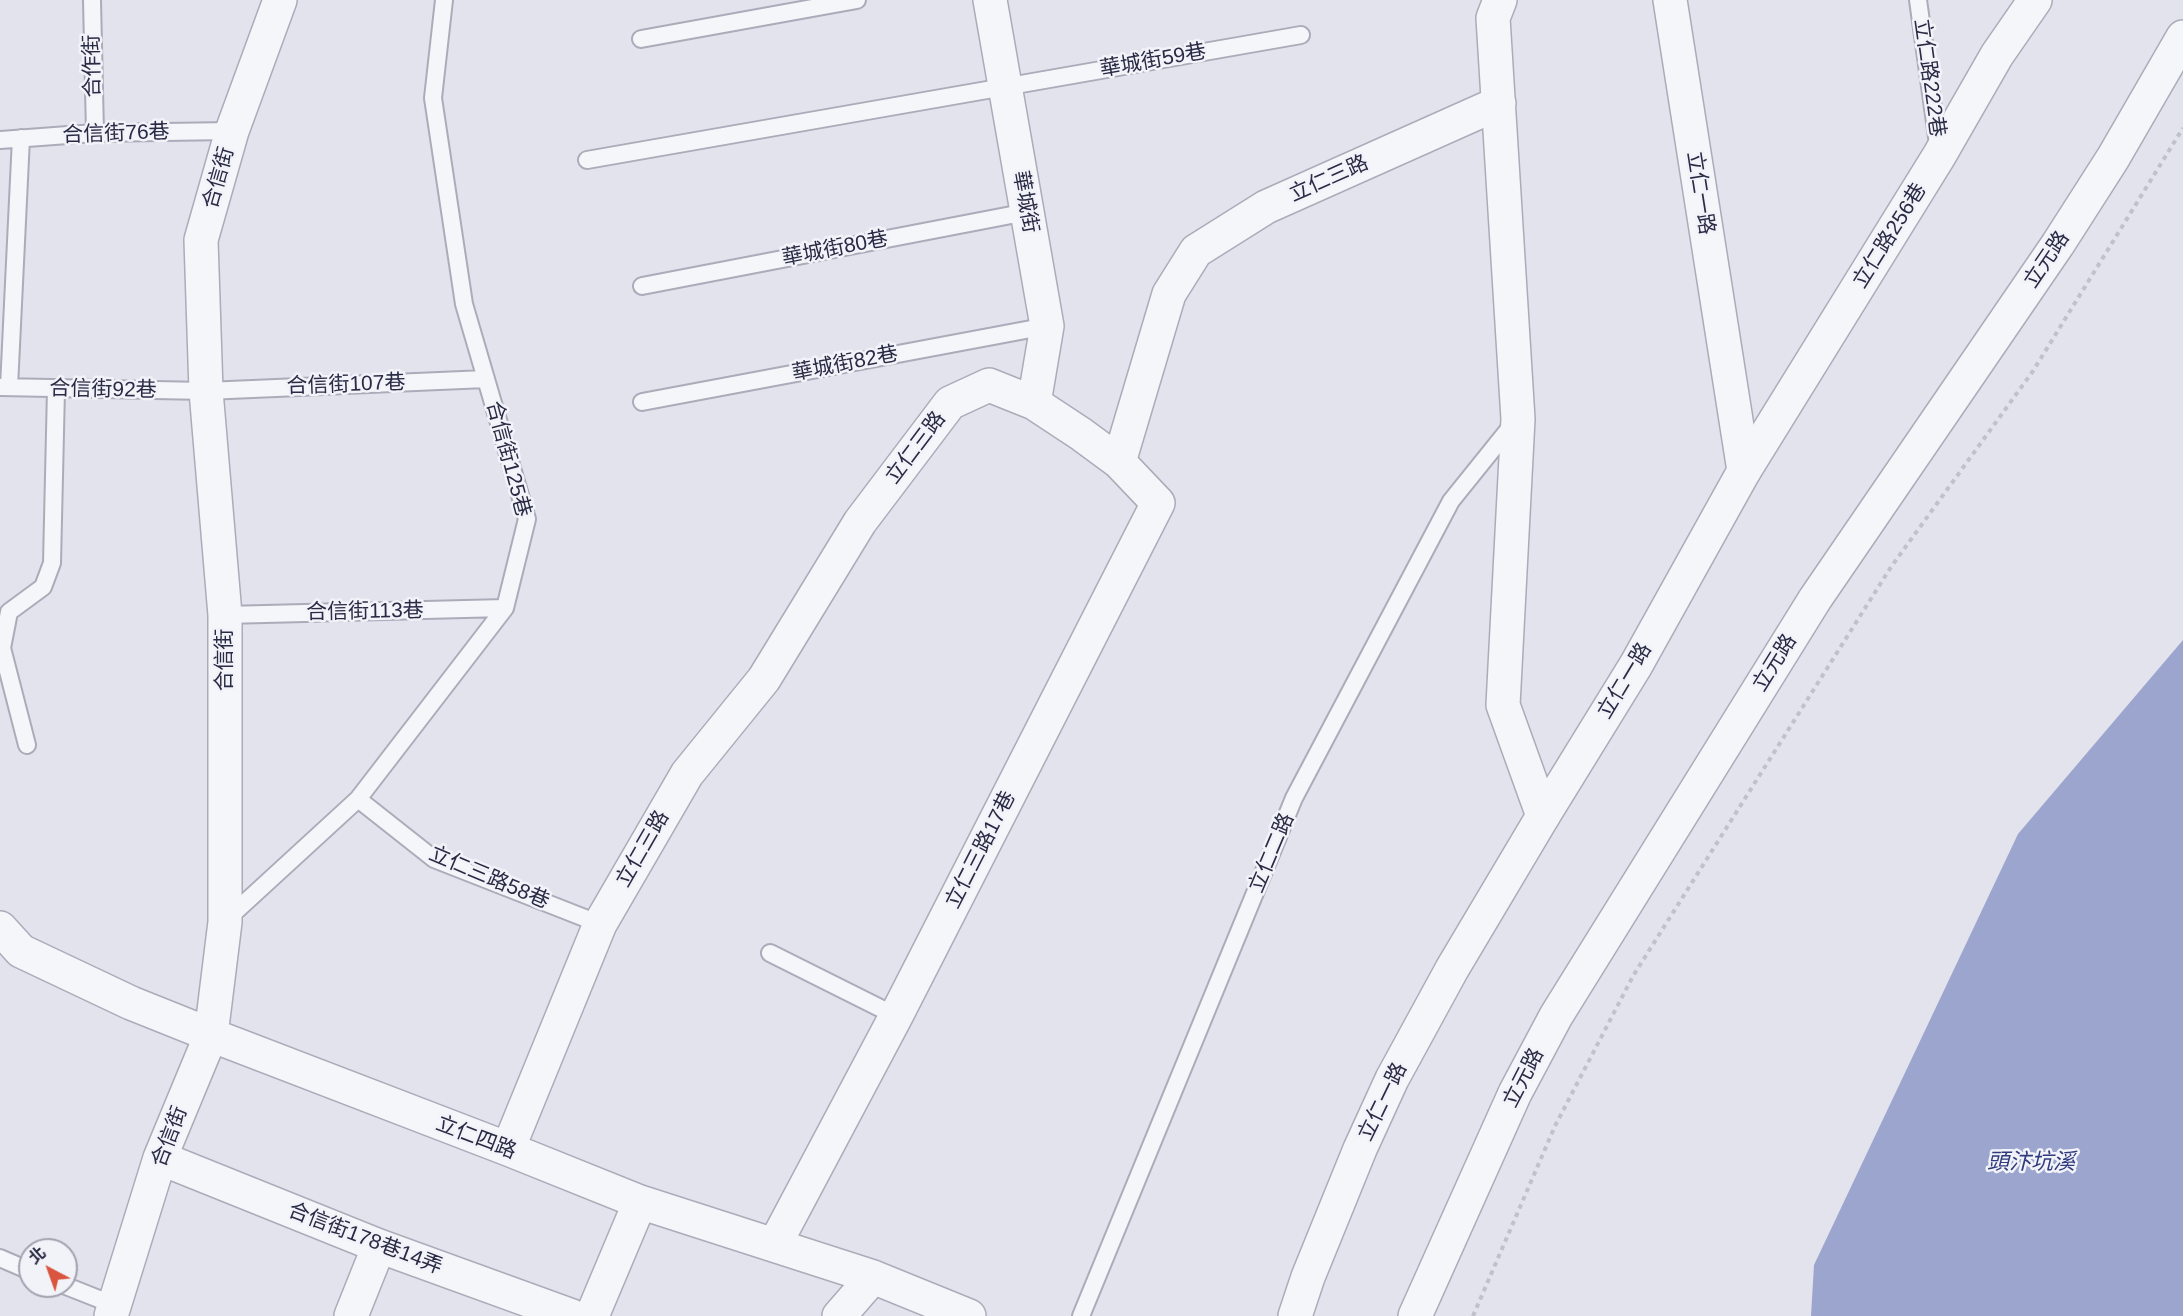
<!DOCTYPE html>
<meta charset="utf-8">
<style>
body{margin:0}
#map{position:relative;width:2183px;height:1316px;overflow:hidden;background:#e2e3ec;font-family:Helvetica,"Noto Sans TC",sans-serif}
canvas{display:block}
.north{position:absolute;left:18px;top:1238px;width:60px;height:60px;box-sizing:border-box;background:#f2f3f9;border:2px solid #a2a3b1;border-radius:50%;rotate:319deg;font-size:16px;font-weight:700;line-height:24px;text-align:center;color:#292b45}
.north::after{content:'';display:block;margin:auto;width:21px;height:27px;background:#d9553f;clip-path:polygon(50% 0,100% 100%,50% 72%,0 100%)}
</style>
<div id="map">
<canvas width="2183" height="1316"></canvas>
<div class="north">北</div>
</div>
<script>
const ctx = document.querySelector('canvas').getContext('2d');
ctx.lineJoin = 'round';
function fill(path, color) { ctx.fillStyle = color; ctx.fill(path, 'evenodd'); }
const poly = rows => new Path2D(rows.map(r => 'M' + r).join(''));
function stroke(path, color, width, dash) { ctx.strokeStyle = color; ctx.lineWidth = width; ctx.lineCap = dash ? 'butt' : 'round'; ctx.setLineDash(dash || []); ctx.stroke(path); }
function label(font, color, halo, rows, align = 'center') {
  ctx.font = font + ' Helvetica,"Noto Sans TC",sans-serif'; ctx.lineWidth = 5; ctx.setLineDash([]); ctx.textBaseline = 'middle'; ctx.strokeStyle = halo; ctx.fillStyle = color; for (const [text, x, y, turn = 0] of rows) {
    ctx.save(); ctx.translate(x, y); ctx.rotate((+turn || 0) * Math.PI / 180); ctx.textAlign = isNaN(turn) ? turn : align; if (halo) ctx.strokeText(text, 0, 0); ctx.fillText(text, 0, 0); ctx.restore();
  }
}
fill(poly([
 [2183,640,2183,1316,1811,1316,1814,1265,2018,834]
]), '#9ba5ce');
const service = poly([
 [92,0,95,133],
 [1918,0,1939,151],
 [641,39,857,0],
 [0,140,95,133,232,131],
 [587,160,1301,35],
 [642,286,1027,212],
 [0,387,206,391,486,379],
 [9,387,21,138],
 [642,402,1047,326],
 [225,615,505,608],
 [27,745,2,648,9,612,43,587,52,563,56,389],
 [358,799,434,859,600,924],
 [225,921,358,799,505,608,527,519,464,304,433,98,444,0],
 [770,953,896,1016],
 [0,1258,30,1271],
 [66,1286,114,1305],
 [1081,1316,1294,798,1451,501,1513,424]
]);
const minor = poly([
 [990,0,1047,326,1034,403],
 [1500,0,1493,18,1518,419,1503,705,1543,816],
 [1744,471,1939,156,1997,55,2035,0],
 [0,928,21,951,131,1003,211,1035,508,1149,640,1202,873,1277,969,1316],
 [508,1149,600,924,687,774,764,679,860,522,950,403,989,385,1034,403,1081,434,1119,462,1169,294,1196,251,1266,207,1499,103],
 [160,1158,379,1246,572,1316],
 [775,1244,896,1016,1158,503,1119,462],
 [111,1316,160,1158,211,1035,225,922,225,615,206,391,201,240,232,131,280,0],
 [351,1316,379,1246],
 [592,1316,640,1202],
 [839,1316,873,1277],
 [1415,1316,1515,1093,1556,1016,1815,599,2058,244,2113,158,2183,37]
]);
const tertiary = poly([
 [1295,1316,1308,1277,1360,1149,1392,1079,1452,969,1543,816,1636,665,1744,471,1670,0]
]);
stroke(service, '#aaacba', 20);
stroke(minor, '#aaacba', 36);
stroke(tertiary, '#aaacba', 36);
stroke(poly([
 [1473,1316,1555,1126,1633,976,1891,567,2033,371,2183,128]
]), '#c0c1ca', 4, [4.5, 4.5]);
stroke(service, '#f5f6f9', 16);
stroke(minor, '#f5f6f9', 33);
stroke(tertiary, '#f5f6f9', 33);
label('21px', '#292b45', '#f2f3f9', [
 ["華城街59巷",1153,61,-10],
 ["合作街",93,66,-91],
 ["立仁路222巷",1929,78,82],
 ["合信街76巷",116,134,-2],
 ["合信街",219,178,-74],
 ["立仁三路",1329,179,-24],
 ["立仁一路",1700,193,81],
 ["華城街",1025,202,80],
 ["立仁路256巷",1890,236,-58],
 ["華城街80巷",835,249,-11],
 ["立元路",2047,260,-56],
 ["華城街82巷",845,364,-11],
 ["合信街107巷",346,385,-2],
 ["合信街92巷",103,390,1],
 ["立仁三路",916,448,-53],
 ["合信街125巷",508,459,75],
 ["合信街113巷",365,612,-1],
 ["合信街",225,660,-90],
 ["立元路",1775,663,-58],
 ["立仁一路",1625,681,-59],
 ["立仁三路",643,849,-60],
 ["立仁三路17巷",981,850,-63],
 ["立仁二路",1272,853,-67],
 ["立仁三路58巷",489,878,23],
 ["立元路",1524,1078,-63],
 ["立仁一路",1383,1102,-64],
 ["合信街",170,1137,-69],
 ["立仁四路",476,1138,21],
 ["合信街178巷14弄",365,1239,21]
]);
label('italic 22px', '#2f3b7d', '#f2f3f9', [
 ["頭汴坑溪",2031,1163]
]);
</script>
